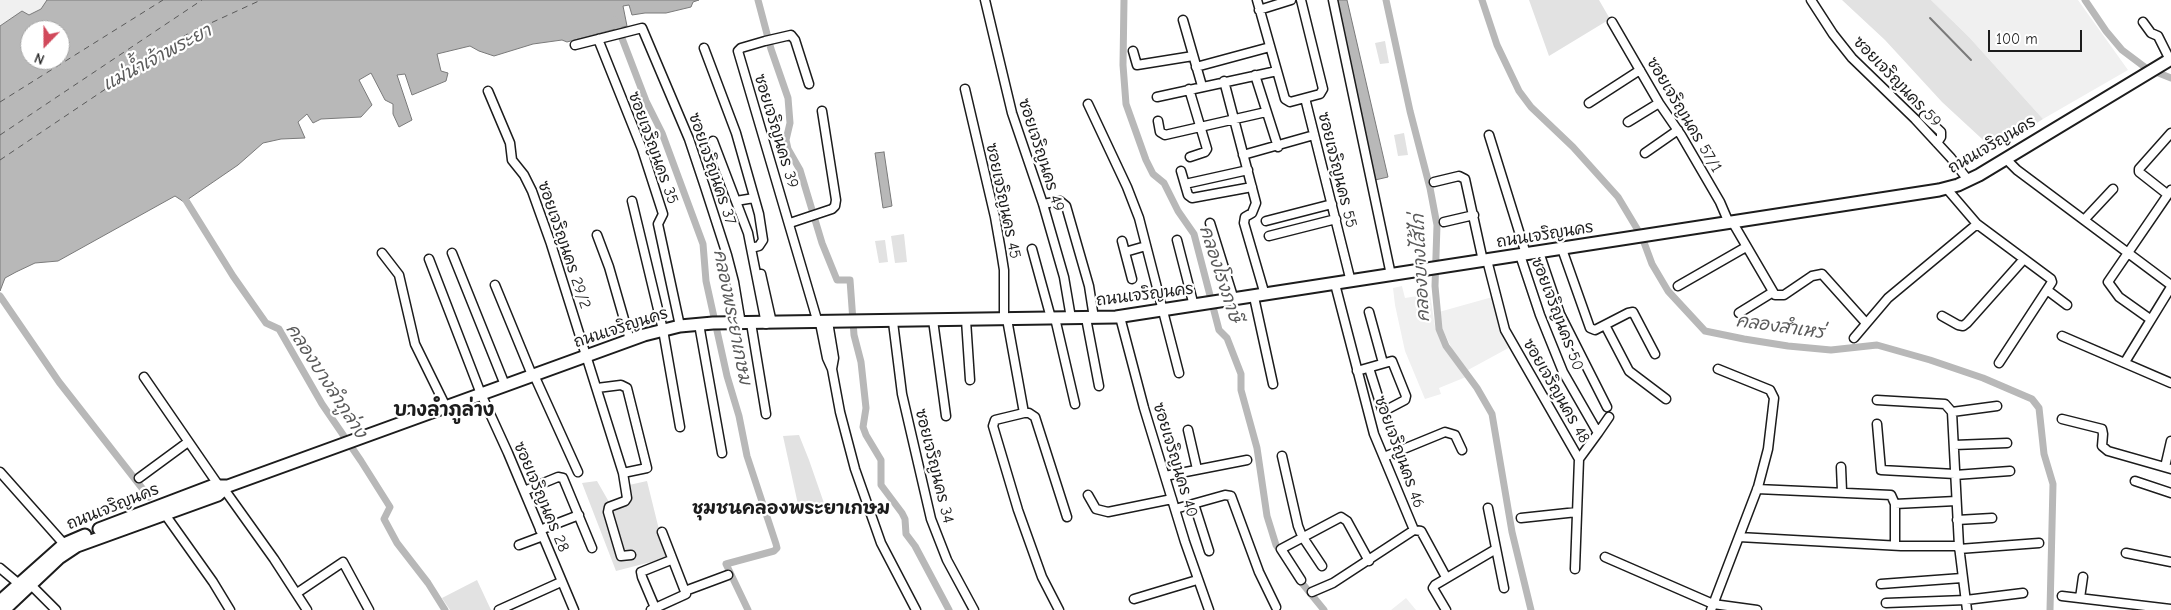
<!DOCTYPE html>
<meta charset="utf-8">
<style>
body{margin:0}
#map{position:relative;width:2171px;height:610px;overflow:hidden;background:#fff;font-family:"Comic Neue",sans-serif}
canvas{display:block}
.north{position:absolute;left:20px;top:20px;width:50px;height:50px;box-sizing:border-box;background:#fff;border:1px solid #a4a4a4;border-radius:50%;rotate:202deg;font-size:14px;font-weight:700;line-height:20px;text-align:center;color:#1c1c1c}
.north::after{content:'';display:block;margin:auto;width:18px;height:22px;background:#d1495b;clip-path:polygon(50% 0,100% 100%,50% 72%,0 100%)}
.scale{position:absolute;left:1988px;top:30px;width:94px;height:22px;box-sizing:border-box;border:2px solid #1c1c1c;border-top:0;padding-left:6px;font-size:15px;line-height:18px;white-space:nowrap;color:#1c1c1c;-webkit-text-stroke:4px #fff;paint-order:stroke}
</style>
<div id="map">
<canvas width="2171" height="610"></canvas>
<div class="north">N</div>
<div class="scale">100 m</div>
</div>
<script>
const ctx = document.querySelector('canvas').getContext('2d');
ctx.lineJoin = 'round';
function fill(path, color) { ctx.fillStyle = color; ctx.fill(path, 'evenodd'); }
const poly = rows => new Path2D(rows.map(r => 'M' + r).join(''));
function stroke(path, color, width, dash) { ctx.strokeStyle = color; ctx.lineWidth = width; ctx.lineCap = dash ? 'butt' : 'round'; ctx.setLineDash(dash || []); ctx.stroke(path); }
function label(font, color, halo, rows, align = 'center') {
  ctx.font = font + ' "Comic Neue","Playpen Sans Thai",sans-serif'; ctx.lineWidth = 4.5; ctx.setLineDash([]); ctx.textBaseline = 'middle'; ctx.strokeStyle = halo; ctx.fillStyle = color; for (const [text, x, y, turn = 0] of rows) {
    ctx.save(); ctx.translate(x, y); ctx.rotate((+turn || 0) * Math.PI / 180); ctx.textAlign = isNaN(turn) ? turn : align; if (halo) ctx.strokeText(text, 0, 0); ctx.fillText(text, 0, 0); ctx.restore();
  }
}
fill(poly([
 [0,0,47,0,41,9,29,15,22,11,0,26],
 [1931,0,2078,0,2128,70,2043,119,1969,37],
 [1402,286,1405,298,1430,294,1435,327,1446,351,1466,377,1439,388,1441,394,1425,399,1405,351,1395,305,1393,288],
 [1496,296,1514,345,1468,370,1454,353,1442,328,1439,312],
 [1406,598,1416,610,1391,610]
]), '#f0f0f0');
fill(poly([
 [1529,0,1599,0,1610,19,1549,56],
 [1842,0,1931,0,1969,37,2043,119,1994,150,1942,102,1885,40],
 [1385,41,1389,63,1380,64,1375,43],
 [1404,133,1408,155,1398,156,1394,135],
 [904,234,907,262,895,263,891,236],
 [885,240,888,262,879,263,875,241],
 [799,435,809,460,825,506,799,509,783,436],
 [597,481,613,509,629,504,629,485,647,481,666,558,616,571,582,483],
 [477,580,491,610,450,610,442,598]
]), '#e2e2e2');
const water = poly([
 [47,0,699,0,693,2,691,7,666,13,645,13,632,15,629,5,623,6,627,26,567,42,562,40,533,44,494,56,479,51,470,46,437,54,441,71,448,73,446,81,412,95,405,74,397,75,412,120,399,127,393,114,393,104,385,100,371,73,359,80,372,105,361,117,321,119,313,123,307,114,298,122,305,138,281,139,263,143,238,165,184,202,175,196,58,261,35,263,16,272,5,278,0,291,0,26,22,11,29,15,41,9,47,0],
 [30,30,60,30,60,60,30,60,30,30],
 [1337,0,1347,0,1388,177,1375,180,1337,0],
 [884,152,892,206,883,208,875,153,884,152]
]);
fill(water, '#b8b8b8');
stroke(water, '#7a7a7a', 1);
stroke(poly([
 [1930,18,1971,60]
]), '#7a7a7a', 2);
stroke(poly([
 [758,0,771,49,788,98,790,123,786,140,788,149,800,170,822,243,837,280,850,280,854,335,861,362,866,408,863,427,866,435,881,460,881,485,902,513,905,519,906,534,915,546,949,610],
 [1124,0,1123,65,1126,104,1146,160,1153,174,1164,183,1178,211,1194,234,1219,330,1227,338,1241,374,1241,390,1257,448,1267,516,1276,545,1283,555],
 [1386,0,1410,111,1430,188,1437,225,1435,286,1439,329,1446,346,1477,388,1492,414,1512,532,1531,610],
 [1482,0,1497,45,1519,91,1531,107,1573,147,1618,197,1642,237,1652,264,1668,291,1705,331,1744,339,1788,346,1831,350,1877,345,1930,360,1983,378,2032,399,2039,408,2044,454,2053,484,2050,610],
 [2085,0,2106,31,2122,50,2146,68,2171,78],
 [615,20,646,101,662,133,703,244,706,281,727,376,739,416,747,456,776,544,777,548,774,551,726,564,748,610],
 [182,194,233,276,266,323,279,329,322,404,361,461,390,507,384,519,397,543,428,583,445,610],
 [0,296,59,382,149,497],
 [1297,577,1324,610]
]), '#b8b8b8', 7);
stroke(poly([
 [0,102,163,0],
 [0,135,202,0],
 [0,160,189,33,261,0]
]), '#5a5a5a', 1, [6, 5]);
const street = poly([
 [985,0,1012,113,1043,204,1064,277,1071,318],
 [1257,0,1285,99,1290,102,1305,98,1351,282],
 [1301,0,1323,89,1320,94,1305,98],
 [1333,0,1391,275],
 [1811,0,1833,34,1852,58,1915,119,1951,158,1968,180],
 [1259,10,1291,0],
 [1183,20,1202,86],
 [1612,22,1659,103,1681,135,1720,202,1729,223],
 [2143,22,2151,33,2158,36,2170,60],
 [598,39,642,149,663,214,658,224,680,326],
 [575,45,642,28,689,139,705,187,727,255,734,282,741,324],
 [704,48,736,133,759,214,763,240,759,246,751,248],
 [1133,51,1137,65,1193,56],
 [1196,67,1270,47],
 [1255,75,1278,147],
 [1224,81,1256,203,1252,213,1245,217,1244,223,1265,295],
 [809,84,795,40,791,35,765,41,741,48,738,51,818,323],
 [965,89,995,217,1001,251,1004,270,1004,319],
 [1189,89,1207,149,1205,152,1190,157],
 [488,91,510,143,512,160,524,175,532,191,551,244,623,473,627,498,625,501,609,507,608,512,621,556,631,555],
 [1157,97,1277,71],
 [1589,103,1640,70],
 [1088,104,1127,187,1139,218,1179,373],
 [1924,116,1941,132,1941,137,1937,143],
 [1158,121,1160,132,1165,135,1266,112],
 [1628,122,1659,103],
 [1489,135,1526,254],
 [713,141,748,233,766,324],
 [1645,153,1678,130],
 [1243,155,1314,135],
 [2006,159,2017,170,2171,285],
 [1181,171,1188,195,1192,198,1252,187],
 [1434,182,1459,176,1465,179,1483,261],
 [1185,184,1248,170],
 [1947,189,1977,224,2051,279,2052,282,1999,363],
 [2167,194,2139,172,2139,169,2171,133],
 [632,201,663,330,680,427],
 [736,201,754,198],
 [1043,204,1060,201,1066,206,1089,286,1094,318],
 [2084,220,2113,189],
 [1266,221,1332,204],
 [1444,222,1474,215],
 [790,223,832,209,835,206,836,200,822,111],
 [1210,223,1234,300],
 [1733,223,1775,295,1784,295,1812,276,1822,274,1866,323],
 [597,235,609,267,630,340],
 [1269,236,1336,219],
 [1177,240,1194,306],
 [1122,241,1132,279],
 [1032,249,1051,318],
 [1562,249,1590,328,1595,330,1628,313,1633,312,1655,354],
 [1125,252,1146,246],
 [1539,252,1560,314,1607,407],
 [382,253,399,275,415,344,446,407],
 [452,253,505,385],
 [1520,255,1540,315,1563,372,1598,433,1579,459],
 [429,259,481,394,508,453,574,610],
 [1487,260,1505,330,1579,459,1575,569],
 [761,274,772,323],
 [1335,284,1374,434,1414,530],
 [495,285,532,375],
 [1678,286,1746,247],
 [2047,290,2067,305],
 [1254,297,1273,384],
 [1369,312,1383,363],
 [1739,313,1773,292],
 [1942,316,1958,325,1963,326,1967,323,2024,259],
 [1120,317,1144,408,1185,542,1209,610],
 [1055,318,1075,404],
 [1086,318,1099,386],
 [1007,319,1024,413],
 [2150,319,2119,297,2108,282,2171,190],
 [933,320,946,416],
 [966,320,970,380],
 [828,322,834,358,832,369],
 [893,322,902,394,931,519,947,560,974,610],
 [751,323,766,414],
 [820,323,827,358,832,369,840,412,855,469,881,543,916,610],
 [699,324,722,453],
 [1605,325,1629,371,1666,399],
 [2062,336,2171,383],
 [1854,338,1888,298,1977,224],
 [2125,362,2171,287],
 [1357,371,1392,361,1406,396,1405,400,1386,410,1382,409,1369,368],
 [534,375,578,472],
 [144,377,219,486],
 [597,388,621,385,627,388,647,468,623,473],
 [1877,400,1945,404,1952,412,1959,546,1967,610],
 [1952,412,1997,406],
 [2062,419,2102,429,2103,434,2102,446,2108,451,2171,469],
 [1877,424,1881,470,1955,474],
 [1188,430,1197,469],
 [1598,433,1609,417],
 [1954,445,2007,443],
 [1282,456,1298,526,1302,536,1322,566],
 [1384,457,1445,432,1455,435,1462,450],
 [1841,467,1842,491],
 [2165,467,2171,441],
 [0,472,64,544],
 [1955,475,2010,471],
 [1165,476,1247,460],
 [139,478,188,442],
 [2135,481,2171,493],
 [224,489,274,559,307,610],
 [1757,489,1891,495,1895,504,1956,501],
 [524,491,558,477,563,478,592,548],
 [1088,495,1096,509,1108,512,1172,499],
 [1194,504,1209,551],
 [1488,508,1504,588],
 [1175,509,1225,495,1231,496,1259,572,1276,607],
 [164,513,213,582,230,610],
 [1521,518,1577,512],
 [1957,520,1992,518],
 [540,530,579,515],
 [1414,530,1421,531,1446,577],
 [1739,537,1901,546,1959,546],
 [519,545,543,536],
 [1895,545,1895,504],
 [1959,549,2039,543],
 [2126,553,2171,562],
 [1605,557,1713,604,1757,610],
 [0,568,19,584],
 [1301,580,1281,549,1341,517,1347,521,1369,561],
 [30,584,56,610],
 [1881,584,1962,578],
 [685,591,728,575],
 [1312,592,1333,583,1414,530],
 [297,593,343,562,369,610],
 [2062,596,2171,609],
 [2080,598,2083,577],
 [1134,599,1197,580],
 [1886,603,1966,600,2023,593],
 [499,610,561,582],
 [651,610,686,594,662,532],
 [656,610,642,577,641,572,671,560],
 [1059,610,1042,577,1018,510,993,426,995,420,1024,413,1029,413,1035,417,1067,517],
 [1446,610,1433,588,1435,585,1496,549],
 [1711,610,1758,487,1768,449,1774,398,1770,390,1718,369]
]);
const secondary = poly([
 [99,529,212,486,228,486],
 [0,601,64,544,85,535],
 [4,610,59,558,77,546,218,495,228,486,644,335,680,326,713,323,1116,317,1939,190,1958,185,1979,175,2171,59]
]);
stroke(street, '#1c1c1c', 11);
stroke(secondary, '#1c1c1c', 15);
stroke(street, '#fff', 8);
stroke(secondary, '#fff', 11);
label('16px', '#1c1c1c', '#fff', [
 ["ซอยเจริญนคร 59",1897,82,46],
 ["ซอยเจริญนคร 57/1",1684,115,59],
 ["ซอยเจริญนคร 39",776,131,73],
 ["ถนนเจริญนคร",1992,145,-30],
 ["ซอยเจริญนคร 35",653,148,70],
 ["ซอยเจริญนคร 49",1041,155,72],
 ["ซอยเจริญนคร 37",712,169,71],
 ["ซอยเจริญนคร 55",1337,170,76],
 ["ซอยเจริญนคร 45",1003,201,78],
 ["ถนนเจริญนคร",1545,235,-9],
 ["ซอยเจริญนคร 29/2",564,245,71],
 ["ถนนเจริญนคร",1145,295,-7],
 ["ซอยเจริญนคร 50",1557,314,69],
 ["ถนนเจริญนคร",621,328,-18],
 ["ซอยเจริญนคร 48",1556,391,60],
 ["ซอยเจริญนคร 46",1399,452,70],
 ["ซอยเจริญนคร 40",1175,460,73],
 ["ซอยเจริญนคร 34",934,466,76],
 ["ซอยเจริญนคร 28",541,497,67],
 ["ถนนเจริญนคร",113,507,-22]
]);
label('italic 18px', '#5a5a5a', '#fff', [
 ["แม่น้ำเจ้าพระยา",157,58,-28],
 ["คลองบางไส้ไก่",1421,268,-93],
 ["คลองโรงภาษี",1220,274,72],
 ["คลองพระยาเกษม",732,317,79],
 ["คลองสำเหร่",1780,327,8],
 ["คลองบางลำภูล่าง",326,381,57]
]);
label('bold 18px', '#1c1c1c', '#fff', [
 ["ชุมชนคลองพระยาเกษม",791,509]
]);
label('bold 19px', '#1c1c1c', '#fff', [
 ["บางลำภูล่าง",444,411]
]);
</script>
